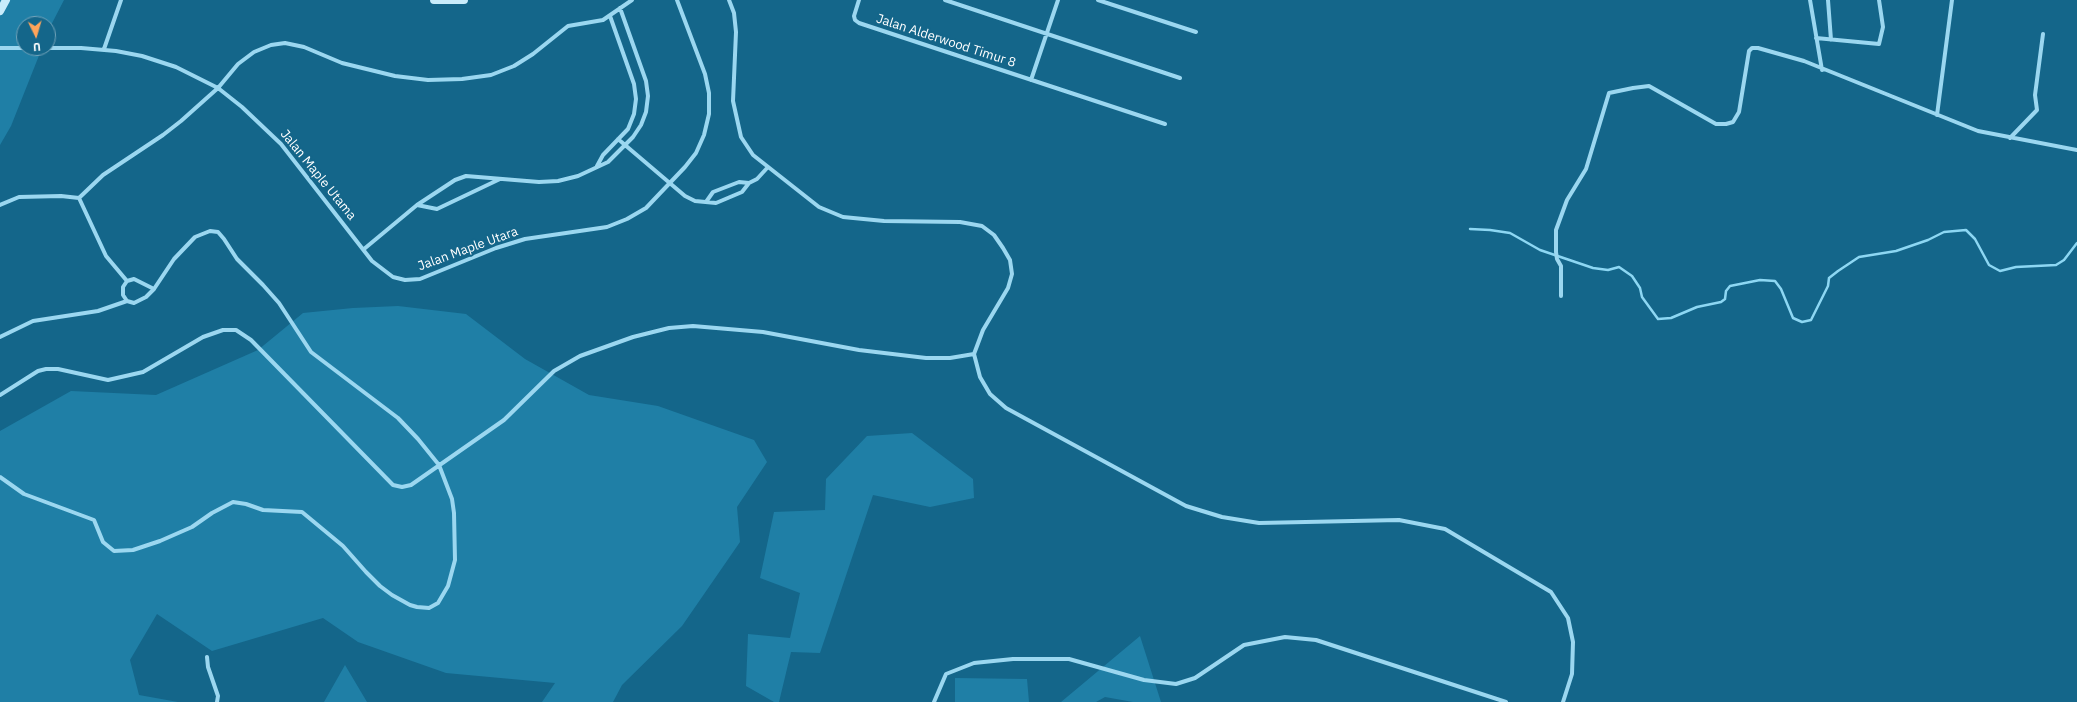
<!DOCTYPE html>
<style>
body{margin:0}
#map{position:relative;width:2077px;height:702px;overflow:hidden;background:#14668a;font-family:"IBM Plex Sans",sans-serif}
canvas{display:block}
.north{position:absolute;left:16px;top:16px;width:40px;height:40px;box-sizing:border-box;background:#14668a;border:1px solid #72a3b9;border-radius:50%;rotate:175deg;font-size:11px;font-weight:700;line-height:16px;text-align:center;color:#fff}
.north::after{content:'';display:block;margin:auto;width:14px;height:18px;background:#ffa45a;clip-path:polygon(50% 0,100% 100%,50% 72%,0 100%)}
</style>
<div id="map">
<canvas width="2077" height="702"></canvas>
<div class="north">U</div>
</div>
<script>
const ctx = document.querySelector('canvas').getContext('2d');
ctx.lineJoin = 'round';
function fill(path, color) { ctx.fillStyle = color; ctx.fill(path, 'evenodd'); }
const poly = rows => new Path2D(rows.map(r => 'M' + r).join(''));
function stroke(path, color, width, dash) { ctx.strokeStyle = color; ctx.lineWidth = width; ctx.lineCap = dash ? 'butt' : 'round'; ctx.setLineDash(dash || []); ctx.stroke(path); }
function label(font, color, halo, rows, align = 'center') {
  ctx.font = font + ' "IBM Plex Sans",sans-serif'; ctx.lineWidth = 4; ctx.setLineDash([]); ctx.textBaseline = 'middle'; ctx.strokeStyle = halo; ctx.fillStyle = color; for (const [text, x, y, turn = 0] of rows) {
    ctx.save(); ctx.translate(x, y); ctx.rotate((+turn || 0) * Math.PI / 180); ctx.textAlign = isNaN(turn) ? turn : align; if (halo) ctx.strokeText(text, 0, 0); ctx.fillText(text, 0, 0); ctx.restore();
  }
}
fill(poly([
 [0,0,64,0,48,31,48,24,24,24,24,48,42,48,11,126,0,145],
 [398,306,466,314,525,359,589,395,658,406,754,440,767,462,737,507,740,542,682,626,622,685,613,702,542,702,555,683,446,673,358,642,323,618,212,651,157,614,130,660,139,695,178,702,0,702,0,431,71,391,156,395,258,350,303,313,353,308],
 [912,433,973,479,974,498,930,507,873,495,820,653,791,652,779,702,774,702,746,686,748,634,790,638,800,593,760,578,774,512,825,510,826,479,867,436],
 [1140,636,1161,702,1133,702,1105,697,1096,702,1061,702],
 [345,665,367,702,324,702],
 [955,678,1027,679,1029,702,955,702]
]), '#1f7fa6');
stroke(poly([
 [1470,229,1490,230,1510,233,1540,250,1593,268,1608,270,1619,267,1632,276,1640,288,1642,297,1658,319,1671,318,1697,307,1721,302,1725,299,1726,291,1730,286,1760,280,1775,281,1781,289,1793,318,1802,322,1811,320,1828,286,1829,278,1838,271,1859,257,1896,251,1928,240,1944,232,1966,230,1975,239,1989,265,2000,271,2016,267,2056,265,2064,260,2077,243]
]), '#8dd7f3', 2.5);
stroke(poly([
 [729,0,734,13,736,32,733,101,741,137,753,155,819,207,843,217,884,221,960,222,982,226,994,235,1003,248,1010,260,1012,274,1008,288,983,330,974,354,980,377,990,394,1006,408,1186,506,1222,517,1259,523,1399,520,1445,529,1551,592,1568,618,1573,642,1572,674,1563,702],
 [859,0,854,16,855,20,859,23,1165,124],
 [945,0,1180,78],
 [1098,0,1196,32],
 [1810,0,1822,70],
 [1828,0,1831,40],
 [1816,38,1879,44,1883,27,1879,0],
 [0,48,81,48,116,51,142,56,176,67,218,88,242,107,281,144,372,261,393,277,405,280,420,279,496,248,525,239,607,227,627,219,646,208,685,167,696,153,704,135,709,114,709,93,705,74,677,0],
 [104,49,121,0],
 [1031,80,1058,0],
 [1937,115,1952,0],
 [2010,138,2037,110,2035,95,2043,34],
 [618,139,685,196,695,201,716,203,742,192,749,183,757,179,768,167],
 [597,166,603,155,628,129,634,114,636,99,634,84,610,16],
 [79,198,106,256,127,281],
 [706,202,713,192,739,182,749,183],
 [0,205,19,197,61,196,79,198,103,175,163,135,181,121,218,88,238,64,254,52,271,45,285,43,304,47,342,63,395,76,428,80,462,79,491,75,514,66,533,54,568,26,603,20,632,0],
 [417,205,437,209,500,179],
 [364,249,417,205,455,180,466,176,539,182,558,181,578,176,608,162,633,137,641,125,646,112,648,96,646,81,620,8],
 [1561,296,1561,266,1557,259,1556,252,1556,230,1567,200,1586,169,1609,93,1633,88,1649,86,1716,124,1726,124,1733,122,1739,112,1749,51,1752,48,1758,48,1804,61,1978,131,2077,150],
 [0,337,33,321,98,311,127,301,134,303,146,297,154,289,134,279,127,281,123,287,123,295,127,301],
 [0,395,38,371,46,369,58,369,108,380,143,372,203,337,223,330,236,330,251,340,393,485,402,487,411,485,504,420,554,371,580,356,633,337,669,328,693,326,763,332,859,350,926,358,950,358,974,354],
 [0,477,24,494,94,520,103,542,114,551,133,550,160,541,192,527,212,513,233,502,246,504,263,510,302,512,343,546,366,572,380,586,392,595,410,605,417,607,429,608,438,603,448,586,455,560,454,513,452,499,439,465,418,439,398,418,311,352,279,303,263,285,237,259,224,239,218,232,210,231,195,237,174,259,154,289],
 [207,657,208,667,218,696,217,702],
 [934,702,946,674,974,663,1013,659,1069,659,1144,680,1176,684,1195,678,1244,645,1285,637,1316,640,1506,702]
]), '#9bd7f0', 4);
stroke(poly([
 [434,0,464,0],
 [0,11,6,0]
]), '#c9ecfb', 8);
label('13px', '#fff', '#14668a', [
 ["Jalan Alderwood Timur 8",946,41,18],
 ["Jalan Maple Utama",318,175,51],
 ["Jalan Maple Utara",468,249,-20]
]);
</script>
